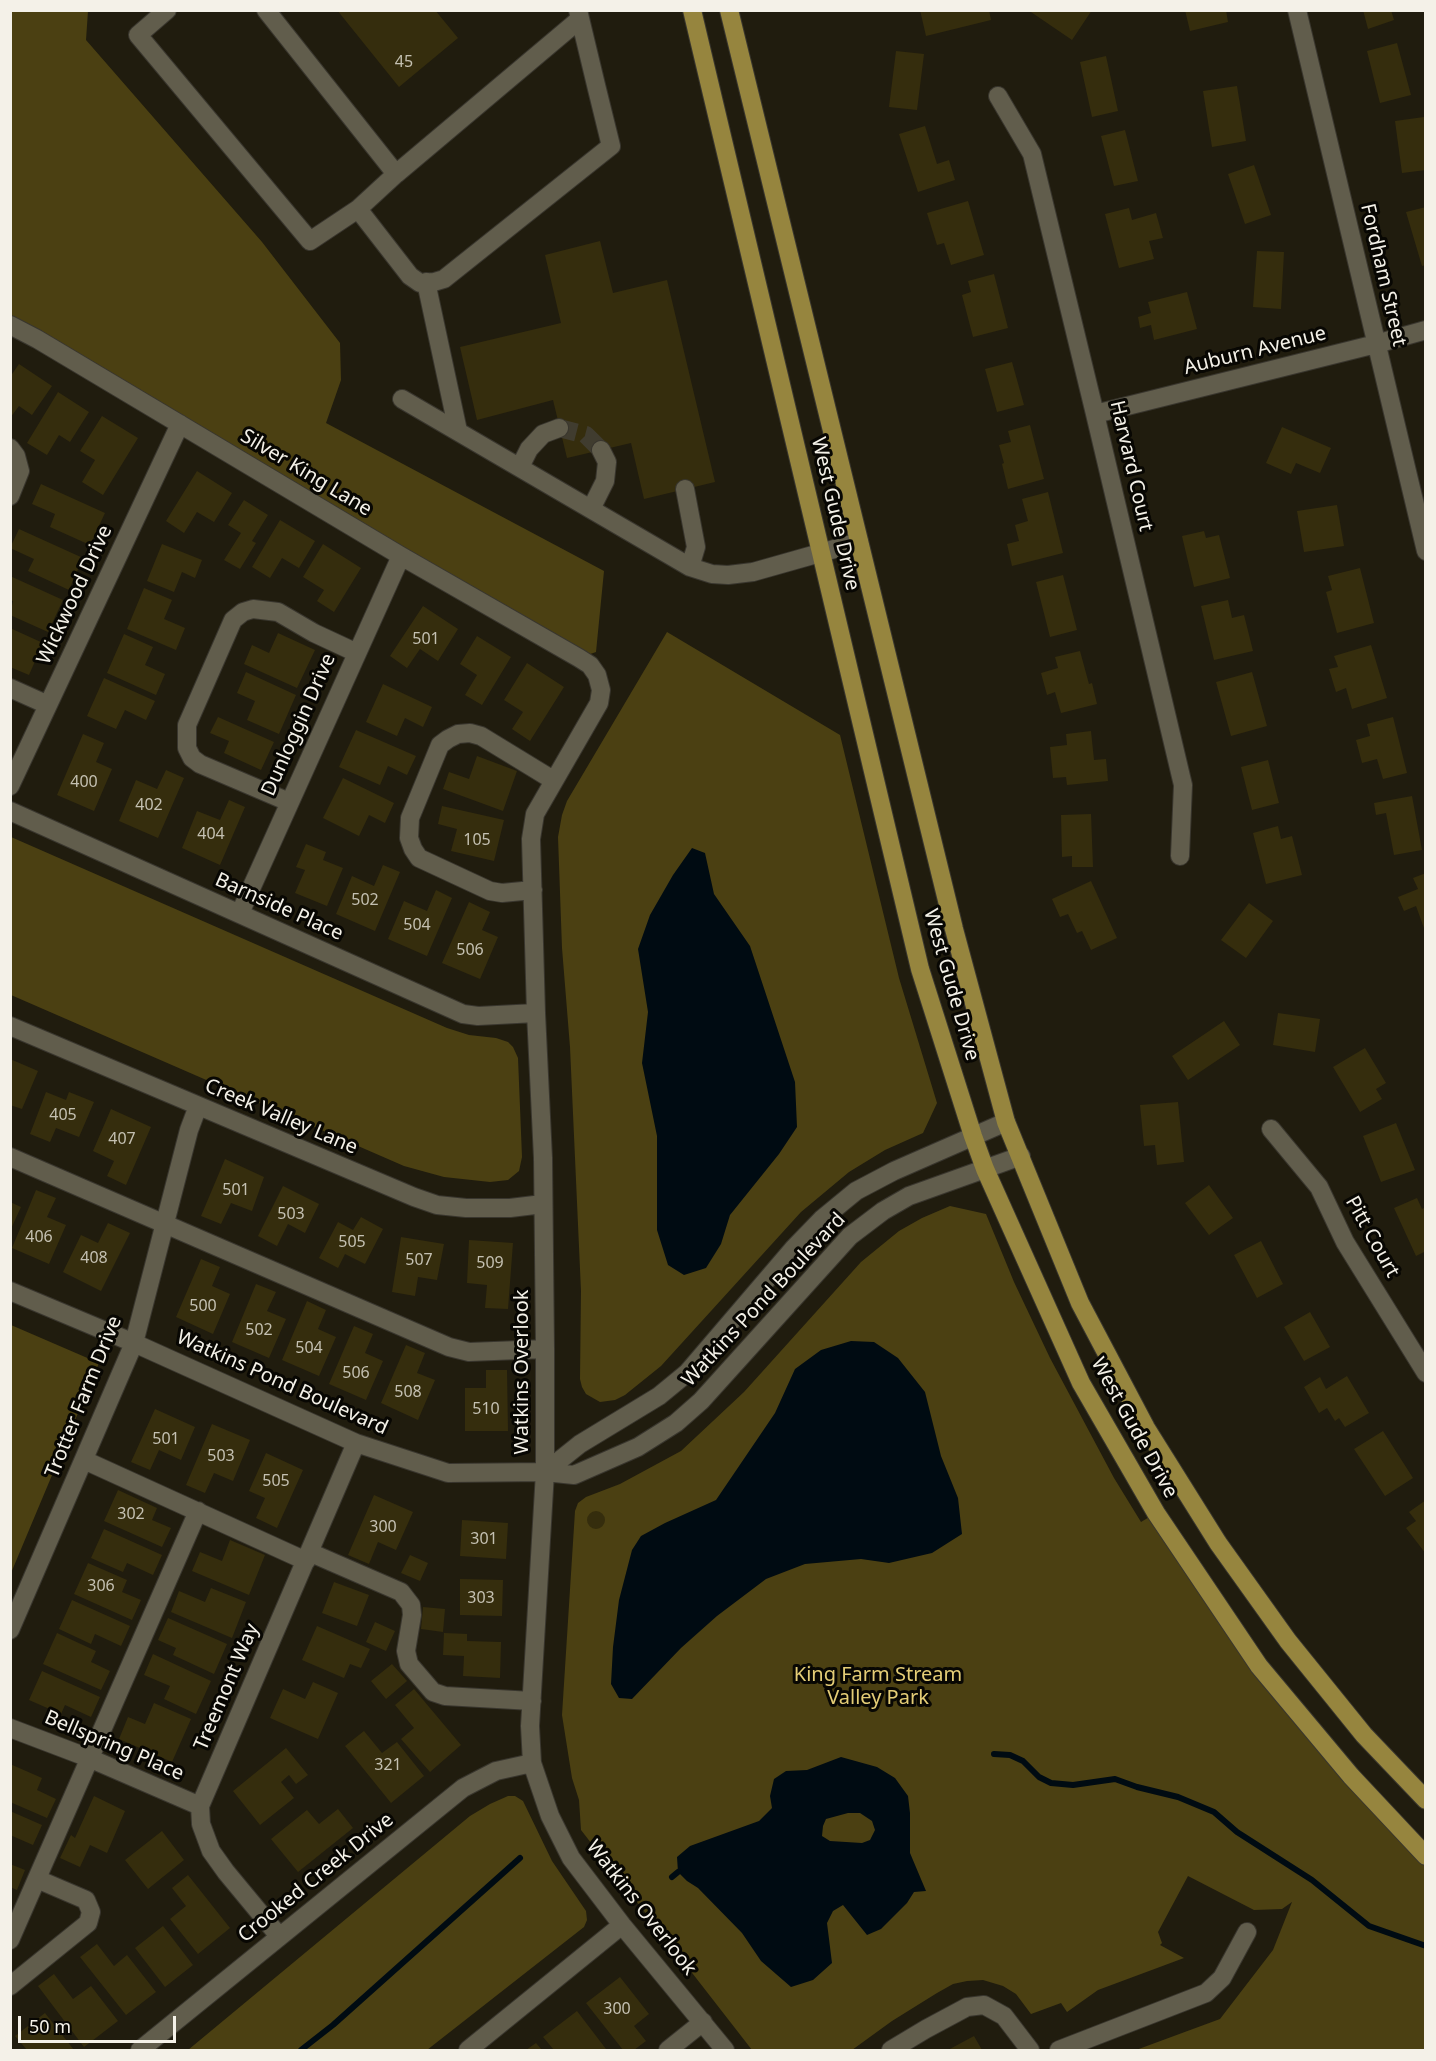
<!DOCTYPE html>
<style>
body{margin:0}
#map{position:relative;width:1436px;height:2061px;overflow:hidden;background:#201c0e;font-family:"Noto Sans",sans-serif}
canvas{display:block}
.frame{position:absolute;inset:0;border:12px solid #f4f1e8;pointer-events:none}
.scale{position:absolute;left:18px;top:2016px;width:158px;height:27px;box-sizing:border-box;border:3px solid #f4f1e8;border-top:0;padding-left:8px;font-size:18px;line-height:21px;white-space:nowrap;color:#f4f1e8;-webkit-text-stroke:4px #080703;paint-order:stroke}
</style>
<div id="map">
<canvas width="1436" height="2061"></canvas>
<div class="frame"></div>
<div class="scale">50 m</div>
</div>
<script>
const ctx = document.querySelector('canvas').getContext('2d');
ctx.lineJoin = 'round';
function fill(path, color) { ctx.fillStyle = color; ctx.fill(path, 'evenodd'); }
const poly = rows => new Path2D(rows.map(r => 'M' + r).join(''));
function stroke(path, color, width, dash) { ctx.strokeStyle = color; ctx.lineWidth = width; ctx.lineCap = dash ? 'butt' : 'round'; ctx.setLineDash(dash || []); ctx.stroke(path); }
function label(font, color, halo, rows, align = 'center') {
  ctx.font = font + ' "Noto Sans",sans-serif'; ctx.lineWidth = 6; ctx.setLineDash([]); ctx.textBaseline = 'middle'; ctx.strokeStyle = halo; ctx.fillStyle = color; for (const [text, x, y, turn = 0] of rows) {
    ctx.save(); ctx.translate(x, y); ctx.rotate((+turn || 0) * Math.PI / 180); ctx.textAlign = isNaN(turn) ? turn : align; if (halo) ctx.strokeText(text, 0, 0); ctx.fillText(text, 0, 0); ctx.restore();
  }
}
fill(poly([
 [10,11,88,11,86,40,262,242,340,343,341,380,326,423,604,571,596,652,579,658,11,325],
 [667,632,840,735,899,978,937,1103,923,1133,885,1150,849,1172,801,1212,661,1366,625,1395,615,1400,600,1402,586,1394,582,1387,580,1379,581,1291,570,1047,562,948,558,837,562,815,567,801],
 [11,837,447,1028,469,1035,496,1038,508,1042,513,1047,518,1058,522,1157,519,1171,508,1180,490,1182,444,1177,404,1166,11,995],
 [950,1206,986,1214,1014,1282,1050,1358,1114,1478,1141,1522,1156,1513,1259,1666,1425,1856,1425,2050,1136,2050,1220,2019,1273,1950,1292,1902,1282,1909,1254,1910,1188,1876,1158,1932,1162,1943,1160,1945,1184,1958,1098,1990,1067,2012,1061,2003,1031,2014,1016,1994,1003,1986,983,1980,967,1981,953,1984,937,1993,892,2021,852,2050,752,2050,581,1830,579,1800,572,1778,562,1715,575,1511,578,1503,586,1497,620,1484,681,1451,744,1392,861,1262,899,1231,922,1218],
 [11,1325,99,1363,11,1573],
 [508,1796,515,1796,523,1801,552,1861,586,1911,587,1920,584,1927,427,2050,188,2050,470,1816,490,1804]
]), '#4b4012');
fill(poly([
 [692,848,705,853,714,894,750,946,795,1082,797,1127,779,1154,730,1215,721,1244,706,1268,684,1275,668,1265,657,1230,657,1136,642,1063,648,1012,638,949,650,915,673,875],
 [851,1341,874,1342,898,1358,925,1392,941,1456,958,1498,962,1534,932,1553,889,1563,861,1559,805,1564,766,1579,717,1616,681,1648,632,1699,619,1698,611,1684,613,1647,619,1600,632,1550,641,1536,665,1523,716,1500,775,1413,795,1369,821,1350],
 [841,1757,877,1767,895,1778,908,1796,910,1813,910,1853,926,1891,914,1892,907,1903,881,1929,867,1935,843,1905,833,1911,827,1923,832,1963,813,1980,791,1987,761,1961,742,1933,698,1888,687,1881,678,1872,677,1857,690,1846,759,1821,772,1808,770,1796,774,1779,786,1771,807,1770],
 [848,1813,860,1813,872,1821,875,1830,870,1840,862,1843,830,1841,822,1836,823,1826,826,1819]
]), '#000b12');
stroke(poly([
 [994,1754,1010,1755,1023,1761,1039,1777,1051,1783,1073,1785,1115,1779,1137,1787,1178,1797,1214,1812,1237,1832,1312,1880,1369,1926,1426,1946],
 [672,1877,678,1872],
 [301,2050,333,2025,520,1858]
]), '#000b12', 6);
fill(poly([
 [337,10,435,10,458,38,399,87],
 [920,10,989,10,991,20,926,36],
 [1028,10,1092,10,1072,40],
 [1185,10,1226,10,1228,22,1190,31],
 [1363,10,1391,10,1394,20,1368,29],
 [1397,43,1411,95,1380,103,1367,51],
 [896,51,924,54,917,110,889,107],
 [1106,56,1118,111,1092,117,1080,62],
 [1237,86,1246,141,1212,147,1203,91],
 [1424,117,1426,170,1402,173,1395,121],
 [925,126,937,164,949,160,955,180,918,192,899,134],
 [1125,130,1138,181,1114,186,1101,136],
 [1254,165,1271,215,1245,224,1228,174],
 [968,201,984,255,951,265,944,243,937,245,927,213],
 [1426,207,1426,265,1422,266,1406,212],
 [1129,208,1132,220,1156,213,1163,238,1149,241,1154,259,1119,268,1105,214],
 [600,241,613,293,667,280,715,482,644,499,631,443,567,458,553,400,477,420,460,347,561,323,545,255],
 [1257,251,1284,252,1281,309,1253,307],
 [994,274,1008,328,973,337,962,295,971,292,968,281],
 [1187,292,1197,329,1154,340,1151,325,1140,328,1138,317,1151,313,1148,302],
 [1012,362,1024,405,997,412,985,369],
 [19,364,52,386,32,415,19,406,10,418,10,377],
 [58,392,89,412,70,442,59,435,47,455,27,443],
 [102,416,138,438,103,495,82,482,95,460,80,451],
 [1030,425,1044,479,1008,489,1002,464,1004,463,999,445,1011,442,1008,431],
 [1282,427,1331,448,1320,473,1296,463,1291,474,1266,463],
 [197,471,232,493,214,522,197,512,184,533,166,521],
 [41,484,105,513,90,545,50,527,55,514,32,504],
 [1048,492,1063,553,1012,566,1007,544,1019,541,1015,525,1028,521,1022,499],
 [244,500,268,515,252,541,256,543,240,569,224,560,241,533,228,525],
 [1337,505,1344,546,1304,552,1297,511],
 [280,520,315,541,299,568,282,558,270,578,252,567],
 [19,529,83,558,69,590,28,571,34,559,10,548],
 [1204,531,1206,538,1219,535,1230,578,1194,587,1182,536],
 [162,544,202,560,195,578,182,572,174,592,147,581],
 [323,544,361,568,334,612,317,601,324,590,303,577],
 [1360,568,1374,623,1337,633,1326,592,1332,590,1328,576],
 [1063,575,1077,630,1050,637,1036,582],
 [10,576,63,600,48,632,10,615,13,601,10,600],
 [144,588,172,600,164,619,185,628,176,650,127,629],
 [1228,600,1232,618,1244,615,1253,651,1214,660,1201,606],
 [423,606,458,629,438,661,420,649,407,668,390,656],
 [10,628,43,643,29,675,10,667],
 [278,633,315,650,297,688,244,664,252,645,269,653],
 [124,634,153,647,145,665,165,674,156,695,107,673],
 [477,636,511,657,482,705,465,695,477,675,460,664],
 [1371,645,1387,698,1352,709,1346,688,1336,692,1329,669,1338,667,1334,656],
 [1080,651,1089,684,1092,683,1097,704,1061,713,1055,692,1047,695,1041,673,1058,668,1055,657],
 [527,663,564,687,530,741,512,729,523,712,504,700],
 [246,672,296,695,279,734,247,720,255,701,237,693],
 [1252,672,1267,726,1231,736,1216,682],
 [104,678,155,701,146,720,125,710,116,729,87,716],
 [383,684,432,707,423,727,405,718,397,736,366,722],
 [218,717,274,742,261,770,224,753,229,741,210,733],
 [1393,717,1407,773,1383,779,1377,759,1362,763,1356,740,1370,736,1367,724],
 [356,730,416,756,407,775,388,766,380,785,339,767],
 [1091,731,1094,760,1106,759,1108,781,1067,785,1066,777,1053,778,1050,747,1067,745,1066,734],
 [83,734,104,743,96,762,112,769,94,811,57,795],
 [477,756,517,771,503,811,443,789,449,772,469,779],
 [1268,760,1279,803,1252,810,1241,767],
 [166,770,184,778,158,838,119,821,136,780,157,789],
 [343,778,394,803,385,823,369,815,359,836,323,818],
 [1412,796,1422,850,1394,855,1386,813,1376,815,1374,803],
 [229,800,245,807,220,865,182,848,197,811,220,820],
 [442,806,504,820,494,861,451,851,457,829,438,824],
 [1091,814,1093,867,1072,867,1072,856,1062,857,1061,815],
 [1278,826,1281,839,1292,836,1302,875,1266,884,1253,833],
 [306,844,326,852,323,860,343,868,327,906,295,893,305,870,296,867],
 [383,865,400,872,375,931,336,914,352,876,374,886],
 [1426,873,1426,931,1425,931,1416,906,1404,911,1398,897,1418,889,1413,878],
 [1091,881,1117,938,1091,950,1082,931,1077,933,1068,914,1060,917,1052,899],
 [436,890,452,898,427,956,388,939,404,901,427,911],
 [469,902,490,912,482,930,498,937,480,979,442,963],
 [1249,903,1273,921,1246,958,1221,940],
 [1278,1013,1320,1019,1315,1052,1273,1045],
 [1224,1021,1240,1045,1188,1080,1172,1056],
 [1365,1048,1386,1083,1376,1089,1382,1099,1360,1112,1333,1067],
 [10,1059,38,1071,22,1109,10,1105],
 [46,1092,66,1100,69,1092,94,1102,79,1137,56,1128,50,1142,30,1134],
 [1178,1102,1184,1162,1157,1165,1155,1145,1144,1146,1140,1105],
 [111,1109,151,1127,126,1185,107,1176,114,1161,93,1151],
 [1396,1123,1415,1170,1381,1182,1363,1136],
 [225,1159,264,1177,252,1211,231,1203,221,1224,201,1216],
 [1209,1185,1233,1218,1209,1235,1185,1203],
 [283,1186,319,1204,305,1233,288,1224,277,1246,258,1236],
 [36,1190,56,1198,47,1217,66,1225,49,1264,12,1248],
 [1417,1198,1422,1209,1426,1207,1426,1251,1416,1256,1394,1208],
 [10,1202,21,1207,10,1231],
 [361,1217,383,1229,365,1264,345,1254,338,1268,319,1258,338,1222,353,1230],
 [108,1223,130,1233,101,1291,63,1272,81,1235,98,1243],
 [401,1237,444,1244,437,1280,418,1277,415,1296,392,1292],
 [469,1240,513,1243,508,1309,485,1308,487,1285,467,1283],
 [1261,1241,1283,1284,1257,1298,1234,1255],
 [201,1259,220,1267,212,1286,230,1294,213,1334,176,1317],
 [256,1284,276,1292,267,1311,286,1319,269,1358,232,1342],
 [307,1301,326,1310,318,1329,336,1337,319,1376,282,1360],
 [1310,1312,1330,1347,1304,1361,1284,1327],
 [354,1326,373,1334,365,1353,383,1361,366,1400,329,1384],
 [406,1345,425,1353,417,1373,435,1380,418,1420,381,1403],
 [486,1370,507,1370,508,1431,465,1431,465,1388,486,1388],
 [1347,1376,1369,1413,1345,1427,1339,1418,1335,1421,1327,1408,1319,1413,1304,1387,1320,1377,1326,1389],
 [155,1409,195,1427,181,1460,159,1450,150,1470,131,1462],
 [212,1424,250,1440,233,1481,214,1473,205,1493,186,1485],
 [1383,1431,1413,1478,1385,1496,1354,1449],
 [266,1453,303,1470,277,1528,256,1518,265,1498,249,1491],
 [118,1490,157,1508,152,1520,171,1528,162,1547,104,1521],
 [374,1495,413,1512,396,1550,378,1542,369,1564,348,1555],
 [1426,1500,1426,1554,1406,1528,1416,1521,1409,1512],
 '587 1520a9 9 0 1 1 18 0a9 9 0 1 1-18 0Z',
 [462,1520,508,1523,506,1559,460,1556],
 [104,1529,162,1555,153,1575,127,1563,123,1572,91,1558],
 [230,1540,265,1555,249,1595,192,1571,200,1552,222,1561],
 [410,1555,428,1563,420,1581,401,1573],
 [88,1563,127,1580,122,1592,141,1600,132,1620,74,1594],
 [460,1579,503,1580,502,1616,460,1615],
 [334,1582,369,1595,357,1626,322,1613],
 [211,1588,246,1602,232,1638,171,1612,179,1591,205,1602],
 [72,1600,130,1626,121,1646,95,1634,91,1644,59,1629],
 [423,1607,445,1609,443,1632,421,1629],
 [168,1618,227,1644,214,1674,173,1655,176,1648,158,1640],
 [375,1622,395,1631,386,1651,366,1642],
 [317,1626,370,1649,361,1668,350,1664,344,1678,302,1660],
 [57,1633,96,1651,91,1662,110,1671,101,1690,43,1664],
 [444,1633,467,1634,467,1641,501,1642,500,1678,463,1676,464,1656,443,1655],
 [153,1654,211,1681,196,1714,164,1699,170,1686,144,1675],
 [392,1664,407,1681,386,1699,371,1681],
 [42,1671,100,1697,91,1717,65,1705,61,1714,29,1700],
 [313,1682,338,1693,318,1739,270,1718,283,1689,305,1699],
 [414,1689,461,1745,430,1772,401,1739,414,1728,395,1705],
 [154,1703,191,1719,172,1762,119,1739,128,1717,145,1724],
 [364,1731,382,1753,397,1742,424,1776,391,1803,345,1746],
 [286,1748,308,1775,296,1784,289,1775,281,1782,294,1798,260,1825,233,1791],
 [10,1764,42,1778,37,1790,56,1799,47,1818,10,1802],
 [94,1796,125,1811,107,1853,90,1845,80,1867,60,1858,71,1835,75,1838],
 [338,1809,353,1828,298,1872,271,1839,307,1810,319,1824],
 [10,1811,42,1825,33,1845,10,1835],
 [162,1831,184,1860,148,1889,125,1860],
 [10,1864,25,1870,17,1890,10,1887],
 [188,1875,230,1928,198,1954,170,1919,186,1906,172,1888],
 [163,1926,193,1965,165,1987,135,1948],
 [97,1944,114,1966,127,1955,156,1992,126,2015,80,1957],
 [54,1974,73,1999,91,1986,118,2021,84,2047,38,1986],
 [620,1977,649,2014,634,2026,646,2041,634,2050,623,2050,586,2003],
 [577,2011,606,2049,603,2050,554,2050,543,2037],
 [45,2013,74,2050,27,2050,15,2036],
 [974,2036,982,2050,948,2050],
 [536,2043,542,2050,526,2050]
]), '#352d0d');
stroke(poly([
 [559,428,586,435,601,450]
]), '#403c2f', 18, [18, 9]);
const minor = poly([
 [167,10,138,35,310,241,358,209],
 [266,10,396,174],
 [578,10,596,85,611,146,444,279,434,282,420,283,410,276,358,209,396,174,580,19],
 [1297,10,1426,551],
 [998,96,1032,154,1095,414,1183,785,1180,856],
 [426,282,458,431],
 [10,325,37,339,401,556,579,658,590,665,597,675,601,690,599,703,535,814,531,839,536,1013,543,1158,545,1349,545,1472,530,1726,532,1763,550,1816,571,1858,622,1925,725,2050],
 [402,399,690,567,712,574,728,575,753,572,859,542],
 [1095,414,1376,344,1426,330],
 [10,448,16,456,20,471,10,496],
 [520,467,529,449,543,434,559,428],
 [685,489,696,547,690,567],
 [591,509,605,481,607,462,601,450],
 [10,688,48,705],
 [10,786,180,424],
 [289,802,200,764,192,758,187,748,187,725,233,620,243,612,253,609,278,612,314,633,357,653],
 [10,811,463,1014,478,1016,536,1013],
 [533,890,502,893,490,891,419,858,413,849,409,838,410,818,440,745,448,739,458,734,470,733,481,736,553,780],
 [240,913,401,556],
 [10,1026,414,1197,437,1205,466,1208,510,1208,543,1204],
 [1271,1129,1319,1187,1345,1242,1426,1373],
 [10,1157,449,1347,469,1352,545,1349],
 [10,1291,134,1343,356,1443,448,1473,545,1472,574,1475,638,1447,676,1423,701,1401,850,1236,883,1211,909,1196,1021,1156],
 [84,1460,306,1561],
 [545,1472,580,1444,659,1396,687,1373,793,1249,822,1219,856,1191,894,1171,1006,1122],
 [309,1552,401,1592,411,1605,412,1615,406,1651,409,1664,433,1692,445,1696,532,1701],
 [10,1630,134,1343,189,1130,198,1106],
 [10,1728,89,1758,200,1806],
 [279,1936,226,1872,211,1851,201,1824,200,1806,356,1443],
 [10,1940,198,1511],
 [10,1986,88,1923,91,1912,86,1900,37,1879],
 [140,2050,463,1788,496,1771,532,1763],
 [468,2050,622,1925],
 [668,2050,703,2022],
 [891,2050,926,2029,967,2007,984,2005,1004,2016,1030,2050],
 [1059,2050,1206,1993,1222,1978,1247,1932]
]);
const major = poly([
 [692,10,920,969,973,1136,985,1169,1081,1383,1156,1513,1259,1666,1351,1776,1426,1856],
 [729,10,954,929,1006,1122,1080,1303,1146,1428,1218,1543,1288,1641,1364,1735,1426,1800]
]);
stroke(minor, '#39362e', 20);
stroke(major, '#39362e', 20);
stroke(minor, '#615d4c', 18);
stroke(major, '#96853e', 18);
label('16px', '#c4c0b1', null, [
 ["45",404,62],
 ["501",426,639],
 ["400",84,782],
 ["402",149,805],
 ["404",211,834],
 ["105",477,840],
 ["502",365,900],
 ["504",417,925],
 ["506",470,950],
 ["405",63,1115],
 ["407",122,1139],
 ["501",236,1190],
 ["503",291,1214],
 ["406",39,1237],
 ["505",352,1242],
 ["408",94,1258],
 ["507",419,1260],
 ["509",490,1263],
 ["500",203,1306],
 ["502",259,1330],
 ["504",309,1348],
 ["506",356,1373],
 ["508",408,1392],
 ["510",486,1409],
 ["501",166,1439],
 ["503",221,1456],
 ["505",276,1481],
 ["302",131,1514],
 ["300",383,1527],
 ["301",484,1539],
 ["306",101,1586],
 ["303",481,1598],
 ["321",388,1765],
 ["300",617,2009]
]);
label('20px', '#f4f1e8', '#080703', [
 ["Fordham Street",1383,275,77],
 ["Auburn Avenue",1255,351,-14],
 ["Harvard Court",1131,466,77],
 ["Silver King Lane",306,473,31],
 ["West Gude Drive",835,514,77],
 ["Wickwood Drive",75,595,-65],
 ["Dunloggin Drive",299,725,-66],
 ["Barnside Place",279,907,24],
 ["West Gude Drive",951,985,74],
 ["Creek Valley Lane",281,1117,23],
 ["Pitt Court",1372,1237,61],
 ["Watkins Pond Boulevard",764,1300,-47],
 ["Watkins Overlook",522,1372,-90],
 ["Watkins Pond Boulevard",282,1383,24],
 ["Trotter Farm Drive",84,1397,-68],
 ["West Gude Drive",1134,1428,61],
 ["Treemont Way",227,1687,-67],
 ["Bellspring Place",114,1746,23],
 ["Crooked Creek Drive",316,1878,-39],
 ["Watkins Overlook",641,1908,52]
]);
label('20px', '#e4cd76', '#080703', [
 ["King Farm Stream",878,1675],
 ["Valley Park",878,1698]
]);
</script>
